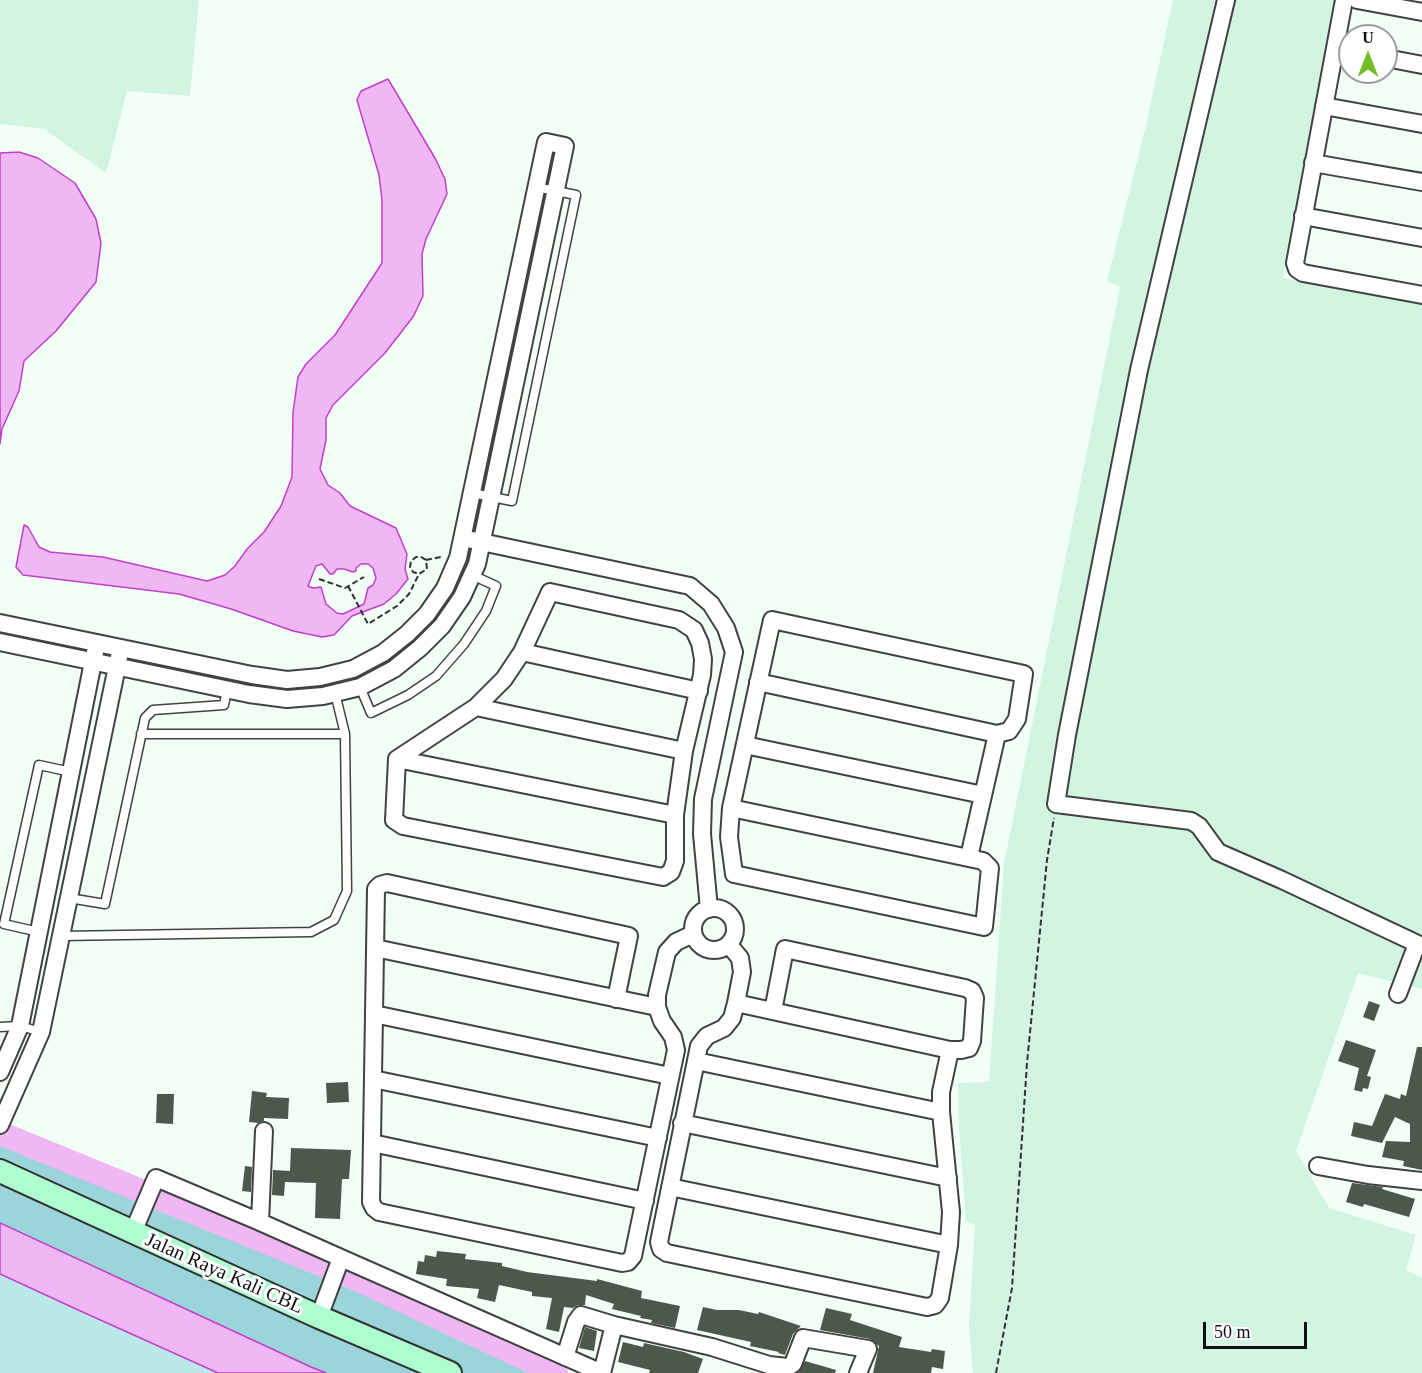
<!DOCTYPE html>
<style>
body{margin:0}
#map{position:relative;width:1422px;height:1373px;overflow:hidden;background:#f2fff6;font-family:"Times New Roman",serif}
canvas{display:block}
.north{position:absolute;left:1338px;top:24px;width:60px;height:60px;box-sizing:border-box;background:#fff;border:2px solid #9f9f9f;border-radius:50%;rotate:0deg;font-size:16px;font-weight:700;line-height:24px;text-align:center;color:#0f0f0f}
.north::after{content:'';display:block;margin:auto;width:21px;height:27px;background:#75be28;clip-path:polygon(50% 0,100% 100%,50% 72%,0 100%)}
.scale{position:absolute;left:1203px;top:1322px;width:104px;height:27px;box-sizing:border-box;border:3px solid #0f0f0f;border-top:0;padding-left:8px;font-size:18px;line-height:21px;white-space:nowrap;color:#0f0f0f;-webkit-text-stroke:4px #fff;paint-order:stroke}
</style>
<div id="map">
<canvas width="1422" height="1373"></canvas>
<div class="north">U</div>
<div class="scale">50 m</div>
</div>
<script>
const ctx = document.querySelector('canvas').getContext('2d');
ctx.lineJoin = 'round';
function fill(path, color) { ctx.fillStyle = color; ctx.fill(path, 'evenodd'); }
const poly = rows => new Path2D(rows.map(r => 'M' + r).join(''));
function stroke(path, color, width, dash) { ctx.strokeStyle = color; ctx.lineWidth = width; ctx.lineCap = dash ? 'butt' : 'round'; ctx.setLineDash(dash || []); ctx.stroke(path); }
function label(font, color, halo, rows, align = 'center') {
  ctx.font = font + ' "Times New Roman",serif'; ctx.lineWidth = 6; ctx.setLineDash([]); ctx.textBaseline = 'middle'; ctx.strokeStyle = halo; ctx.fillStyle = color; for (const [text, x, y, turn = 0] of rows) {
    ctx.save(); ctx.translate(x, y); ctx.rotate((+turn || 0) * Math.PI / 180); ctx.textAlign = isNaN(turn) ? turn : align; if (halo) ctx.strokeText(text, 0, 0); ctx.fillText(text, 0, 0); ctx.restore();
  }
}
fill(poly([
 [0,0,199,0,190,96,127,91,106,173,44,129,0,124],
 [1173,0,1336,0,1283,278,1422,300,1422,989,1358,973,1296,1151,1329,1208,1416,1235,1406,1270,1422,1278,1422,1373,973,1373,969,1326,975,1224,966,1222,959,1127,958,1083,989,1082,1004,864,1120,287,1107,281,1146,125]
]), '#d2f5e1');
fill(poly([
 [0,1274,135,1336,218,1373,0,1373]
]), '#bbe9e9');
fill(poly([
 [0,1133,546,1373,326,1373,311,1367,0,1223]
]), '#9bd5da');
const water = poly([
 [388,79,435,158,445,179,447,194,426,239,422,254,423,296,413,317,385,353,333,405,326,418,326,440,320,469,328,485,340,493,350,506,396,528,407,554,405,569,408,579,396,594,384,604,352,616,334,635,322,637,293,631,231,609,179,594,23,575,16,567,24,525,28,527,39,547,50,552,103,557,207,581,225,575,235,566,247,549,264,532,281,506,292,477,293,412,298,377,306,364,335,335,382,263,382,200,379,175,357,100,361,91,388,79],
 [322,564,330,574,333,574,337,569,344,569,353,572,356,571,356,568,361,564,368,564,373,568,376,578,373,585,368,588,364,604,343,614,337,613,326,604,321,587,313,588,308,586,316,566,322,564],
 [19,152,38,158,75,183,96,219,101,243,96,282,56,331,24,361,19,391,2,429,0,444,0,153,19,152],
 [0,1223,311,1367,326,1373,218,1373,76,1309,0,1274,0,1223]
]);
fill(water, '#f0b7f5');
stroke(water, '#c23fcb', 1.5);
stroke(poly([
 [0,1133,359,1280,556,1373]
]), '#f0b7f5', 24);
fill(poly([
 [1369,1001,1380,1005,1374,1021,1363,1017],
 [1346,1040,1376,1050,1367,1076,1371,1077,1368,1089,1363,1088,1362,1092,1354,1090,1359,1068,1338,1061],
 [1417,1047,1422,1047,1422,1170,1403,1166,1404,1161,1382,1157,1386,1141,1410,1142,1410,1124,1395,1117,1382,1143,1351,1136,1354,1122,1372,1126,1385,1094,1400,1099,1401,1094,1406,1096],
 [348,1082,349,1102,327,1103,326,1083],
 [252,1091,267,1093,266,1097,289,1098,288,1119,264,1118,264,1121,258,1123,249,1122],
 [157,1094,174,1094,173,1124,156,1123],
 [291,1148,351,1150,349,1179,342,1179,340,1219,315,1218,316,1183,285,1182,284,1196,272,1195,273,1170,290,1171],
 [245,1166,252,1167,251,1192,242,1191],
 [1352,1183,1383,1187,1382,1189,1415,1199,1409,1217,1364,1204,1363,1207,1346,1202],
 [437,1251,466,1254,465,1259,502,1263,502,1266,527,1272,597,1281,597,1279,642,1291,641,1298,680,1306,675,1328,651,1323,652,1320,640,1318,641,1316,612,1309,614,1304,586,1295,585,1305,578,1305,573,1308,564,1307,559,1332,546,1329,552,1298,532,1296,532,1292,499,1285,495,1302,477,1298,479,1289,446,1286,447,1279,416,1274,418,1261,424,1262,425,1255,436,1257],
 [703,1307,717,1310,739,1310,758,1314,759,1312,801,1326,793,1334,785,1355,778,1353,779,1352,750,1346,751,1342,697,1330],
 [826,1308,852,1314,850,1320,902,1337,899,1347,931,1352,932,1349,945,1351,943,1369,932,1367,931,1373,873,1373,879,1346,870,1339,820,1330],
 [585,1327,597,1331,594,1351,579,1348],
 [623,1342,643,1347,644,1343,684,1352,703,1359,698,1373,649,1373,650,1370,618,1362],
 [805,1361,836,1370,835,1373,798,1373]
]), '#4d584c');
const lane = poly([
 [472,493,512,501,576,195,536,187],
 [360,687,371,713,408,695,436,676,464,644,486,611,496,586,472,575],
 [141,734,345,734],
 [69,898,105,904,145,718,153,710,224,705,227,690],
 [39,932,4,924,39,765,71,772],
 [61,936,311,932,334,920,347,891,345,734,335,693],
 [0,1027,20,1026,41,1032]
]);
const street = poly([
 [1226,0,1139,370,1067,735,1056,804,1191,821,1199,826,1218,852,1282,880,1422,946],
 [1344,0,1295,263,1297,269,1303,273,1422,295],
 [1357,0,1422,12],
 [1335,49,1350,52],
 [1386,58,1422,65],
 [1324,106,1422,124],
 [1313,163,1422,182],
 [1303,216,1422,238],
 [472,540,690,586,711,604,726,628,734,652,703,799,702,834,709,909],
 [550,592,679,620,694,630,700,643,703,659,702,675,684,751,675,815,675,861,671,872,663,877,403,826,394,820,397,759,476,707,504,679,522,652,550,592],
 [0,623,252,675,287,680,320,677,353,669,383,653,407,634,427,614,445,588,458,558,546,142,565,146,477,564,462,597,442,626,420,648,394,669,360,687,323,696,287,699,249,694,0,642],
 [522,652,699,691],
 [758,682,997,734],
 [476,707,684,751],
 [745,745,983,795],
 [397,759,675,815],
 [731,808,983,861,990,868,984,927,734,874,729,837,731,808,772,620,1024,674,1017,719,1009,731,997,734,969,857],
 '693 929a21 21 0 1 1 42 0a21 21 0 1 1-42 0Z',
 [729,945,740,958,742,972,736,1003,732,1018,724,1028,707,1036,699,1046,659,1242,661,1249,667,1253,927,1307,935,1305,940,1298,949,1245,951,1212,941,1112,941,1092,950,1050,961,1050,969,1048,972,1041,975,998,972,991,965,988,785,949,773,1011],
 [375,948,657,1007],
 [1398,994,1417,944],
 [616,999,629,936,387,883,380,885,376,889,371,1202,374,1208,379,1212,622,1263,628,1262,633,1256,676,1050,673,1037,662,1021,657,1007,657,995,667,952,676,942,693,934],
 [736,1003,950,1050],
 [374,1014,670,1076],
 [696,1061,941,1112],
 [0,1072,20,1026,95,652],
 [373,1079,658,1138],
 [682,1123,948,1178],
 [0,1125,41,1032,119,657],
 [264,1131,260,1222,341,1258],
 [372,1143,645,1201],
 [1318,1166,1368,1175,1422,1181],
 [670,1187,949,1245],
 [133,1232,156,1178,260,1222],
 [319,1317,341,1258,602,1373],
 [565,1357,576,1322,581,1315,614,1325],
 [602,1373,614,1325,712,1347,769,1365,788,1367,793,1364,803,1338,868,1349,858,1373]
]);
const secondary = poly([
 [0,1171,319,1317,450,1373]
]);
stroke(lane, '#424242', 11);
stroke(street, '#424242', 20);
stroke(secondary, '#313131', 26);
stroke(poly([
 [426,560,441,557],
 [319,579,345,588,364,577],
 [348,586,368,624,397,606,409,594,419,574,427,569,426,560,421,557,416,557,411,561,410,567,413,572,419,574],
 [996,1373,1012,1288,1027,1063,1047,860,1054,818]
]), '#313131', 2, [6, 3]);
stroke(lane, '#fff', 8);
stroke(street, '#fff', 16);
stroke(secondary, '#aefdd0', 22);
label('20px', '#0f0f0f', '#fff', [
 ["Jalan Raya Kali CBL",224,1274,24]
]);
</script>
